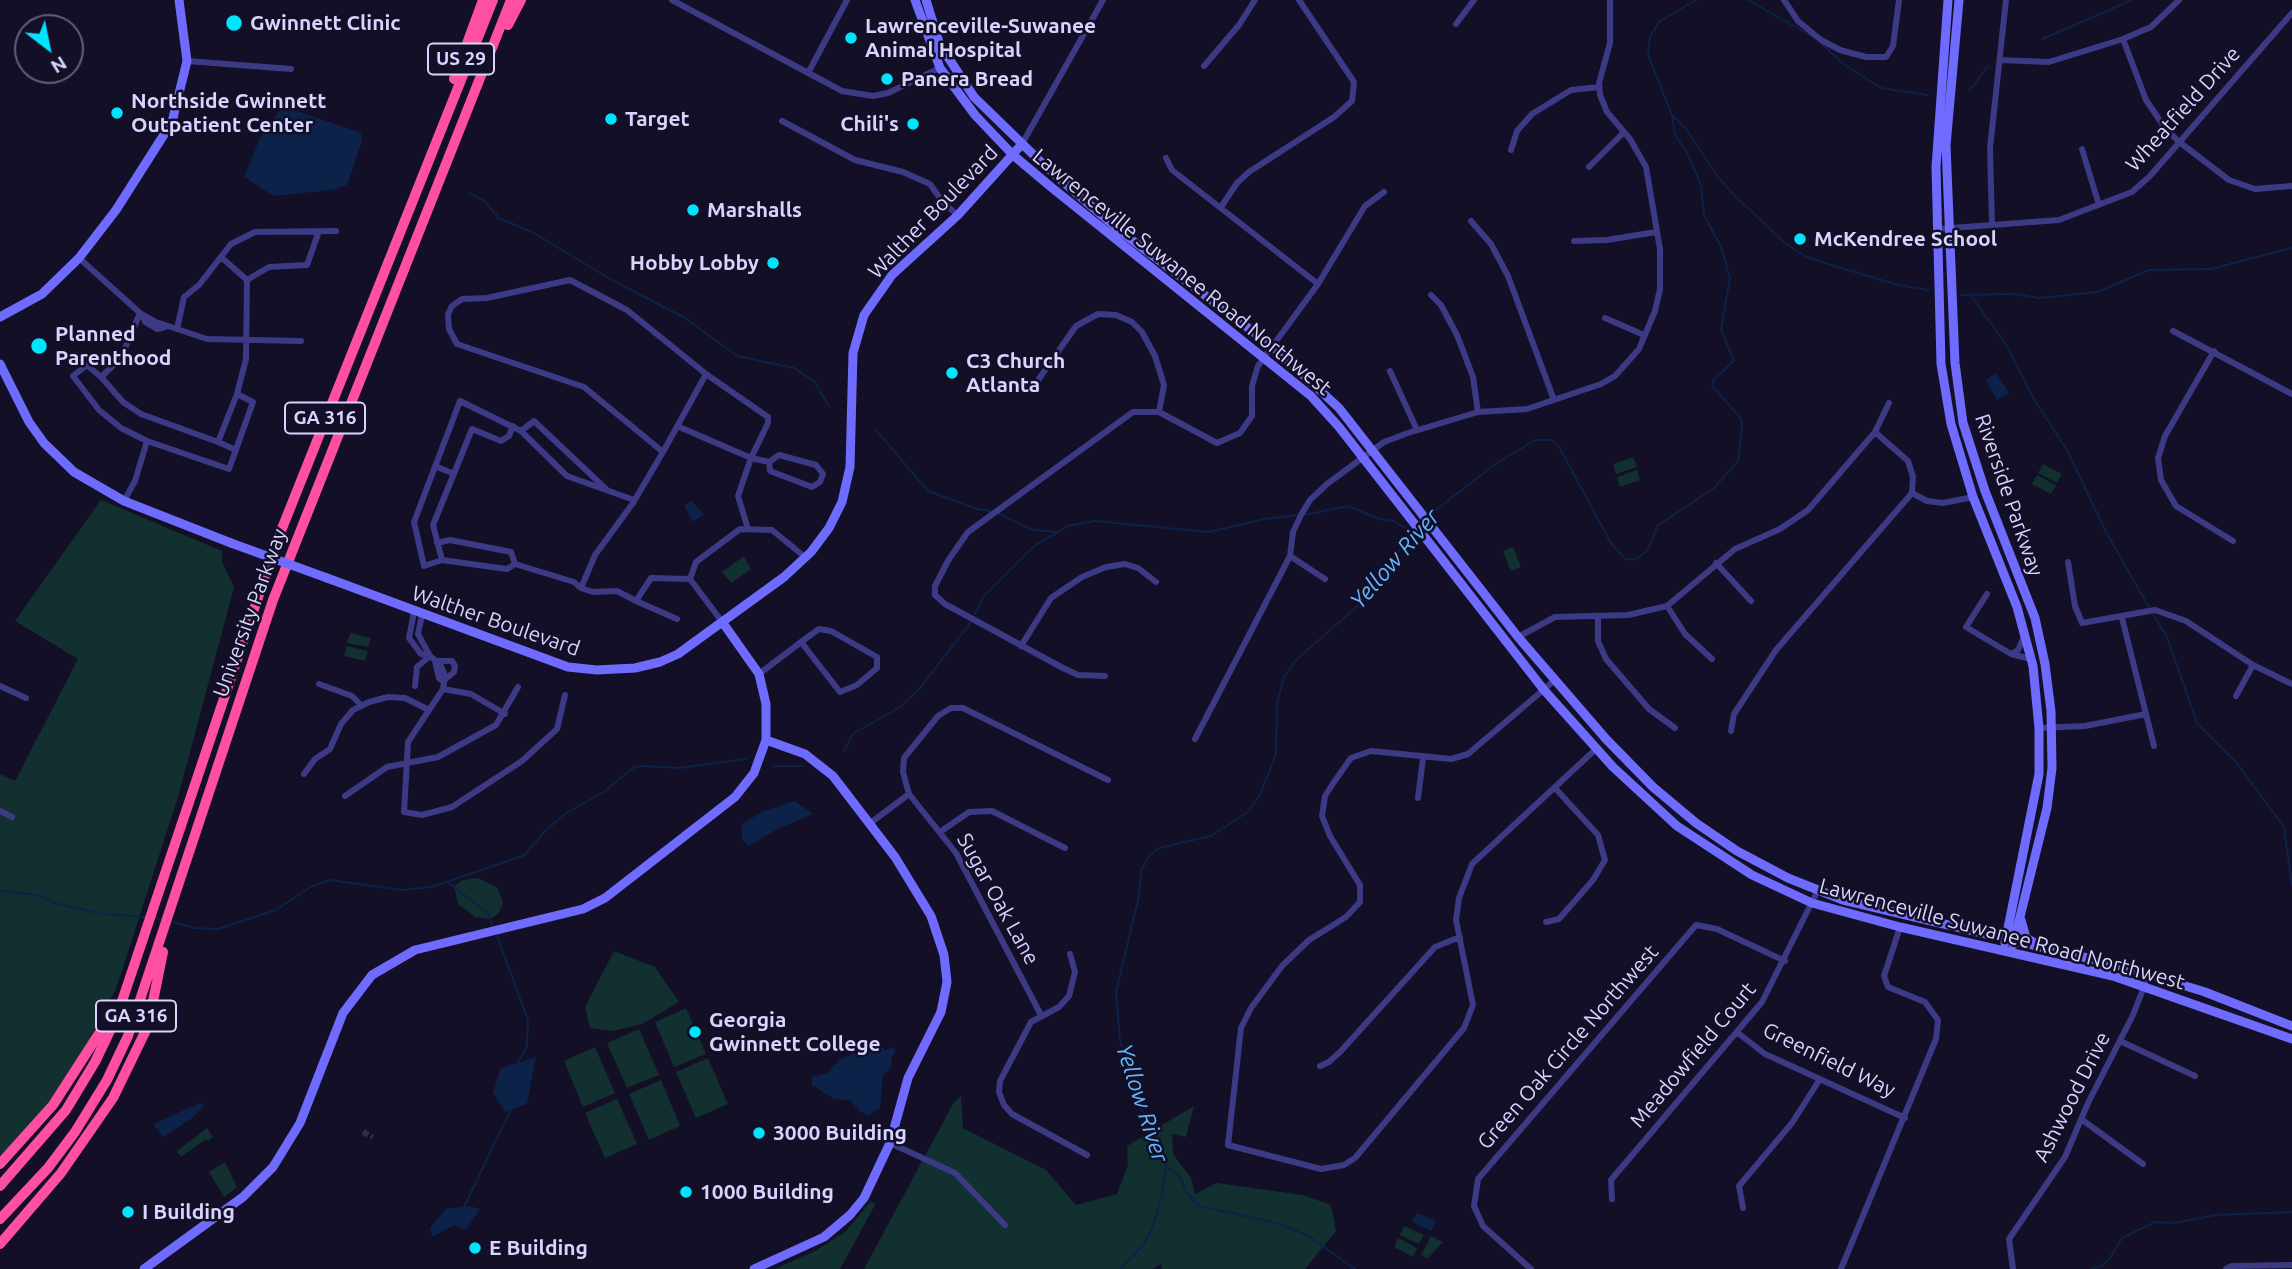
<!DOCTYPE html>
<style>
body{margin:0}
#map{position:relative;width:2292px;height:1269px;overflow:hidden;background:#130f26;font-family:Ubuntu,sans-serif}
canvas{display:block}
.north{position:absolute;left:14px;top:14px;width:70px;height:70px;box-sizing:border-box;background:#130f26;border:2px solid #625e7d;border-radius:50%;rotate:148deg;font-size:19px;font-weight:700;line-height:28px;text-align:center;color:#d9d4ff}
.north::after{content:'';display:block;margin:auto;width:24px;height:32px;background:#00e5ff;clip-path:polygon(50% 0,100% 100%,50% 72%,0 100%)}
</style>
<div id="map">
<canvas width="2292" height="1269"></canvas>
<div class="north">N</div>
</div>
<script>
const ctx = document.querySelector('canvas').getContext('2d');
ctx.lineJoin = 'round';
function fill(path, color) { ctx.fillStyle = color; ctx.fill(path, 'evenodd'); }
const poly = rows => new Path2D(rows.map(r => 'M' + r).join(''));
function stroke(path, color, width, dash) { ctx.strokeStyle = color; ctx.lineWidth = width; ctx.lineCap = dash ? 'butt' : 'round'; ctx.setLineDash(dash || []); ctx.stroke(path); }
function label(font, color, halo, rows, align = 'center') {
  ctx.font = font + ' Ubuntu,sans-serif'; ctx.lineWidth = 5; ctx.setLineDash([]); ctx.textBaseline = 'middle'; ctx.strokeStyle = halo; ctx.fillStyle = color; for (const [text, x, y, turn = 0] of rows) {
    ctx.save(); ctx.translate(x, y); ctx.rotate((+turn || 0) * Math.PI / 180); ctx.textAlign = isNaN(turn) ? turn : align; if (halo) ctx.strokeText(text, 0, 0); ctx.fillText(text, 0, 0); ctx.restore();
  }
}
fill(poly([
 [1633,457,1637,467,1616,474,1613,464],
 [2043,464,2062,474,2057,483,2038,473],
 [1637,470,1640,480,1620,487,1617,477],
 [2037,475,2056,485,2051,494,2032,484],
 [101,500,222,551,222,562,234,587,178,797,116,989,65,1086,0,1159,0,774,15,781,78,659,15,621],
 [1513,547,1521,567,1511,571,1503,551],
 [744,556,751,569,731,583,722,572],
 [350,633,371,638,368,647,347,643],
 [347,646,368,651,365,661,344,656],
 [478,878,497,887,503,902,499,913,490,919,475,917,458,904,454,886,463,880],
 [614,951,655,967,679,1002,642,1024,613,1031,590,1028,585,1007],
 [686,1008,706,1054,674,1067,655,1022],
 [639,1029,659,1075,627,1088,607,1043],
 [595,1047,615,1093,583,1107,564,1061],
 [708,1058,728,1104,696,1118,676,1072],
 [661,1080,680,1126,649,1140,629,1094],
 [961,1096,963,1128,1046,1170,1076,1205,1117,1194,1128,1165,1127,1146,1194,1106,1186,1137,1172,1134,1173,1154,1191,1178,1195,1194,1217,1183,1303,1195,1331,1205,1336,1231,1305,1269,1162,1269,1161,1264,1152,1269,864,1269,954,1102],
 [617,1099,637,1144,605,1158,585,1113],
 [207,1128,213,1137,208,1141,206,1139,181,1157,177,1151],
 [225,1162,237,1187,224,1197,209,1172],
 [871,1201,875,1205,840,1269,775,1269,817,1250,846,1231],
 [1404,1226,1424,1235,1419,1244,1400,1235],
 [1431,1236,1443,1242,1427,1259,1421,1255],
 [1398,1238,1417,1248,1413,1257,1394,1247]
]), '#12302f');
fill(poly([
 [283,106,361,133,362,140,347,185,333,190,274,196,244,177,260,138],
 [1996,373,2009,393,1997,400,1986,380],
 [691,501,704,514,693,522,684,506],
 [795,801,813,814,778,829,748,846,742,839,741,825,761,812],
 [882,1047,885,1050,893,1047,896,1051,891,1060,892,1067,883,1075,880,1108,869,1116,859,1111,850,1100,834,1099,812,1085,812,1077,827,1073,839,1060,858,1051],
 [536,1057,527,1104,505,1112,493,1092,501,1068],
 [200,1103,204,1106,191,1119,163,1137,153,1124],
 [470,1206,480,1209,466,1230,454,1225,432,1237,430,1228,446,1209],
 [1417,1213,1436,1221,1431,1231,1412,1222]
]), '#0c2248');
stroke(poly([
 [1748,0,1815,38],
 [2042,39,2132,0],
 [1822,44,1842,63,1881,88,1928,95],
 [1970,90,1988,66],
 [1673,116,1687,130,1717,176,1734,195,1785,243,1805,256,1828,264,1898,285,1928,290],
 [469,193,483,200,499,218,532,232,612,280,685,318,737,356,794,368,814,381,829,406],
 [1961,295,2014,294,2039,298,2098,292,2149,270,2211,269,2292,248],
 [1972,297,2007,346,2035,401,2067,450,2106,532,2150,609],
 [875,429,928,491,977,509,992,511],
 [997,513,1033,530,1057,532],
 [1304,515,1348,506,1379,519,1394,521,1410,531],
 [1427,517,1494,465,1535,440,1551,440,1558,445,1611,543,1625,559,1634,560,1647,551,1658,525,1713,489,1738,461,1742,425,1740,417,1712,386,1714,379,1734,361,1721,329,1730,278,1721,247,1704,215,1701,185,1687,153,1675,135,1672,115,1648,55,1650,37,1659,22,1696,0],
 [975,614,983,597,1034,546,1068,526,1094,521,1209,532,1264,519,1298,515],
 [2153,614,2167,637,2197,723,2236,762,2284,827,2292,885],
 [844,751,853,734,900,707,921,687,970,623],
 [774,766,803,766],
 [449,883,488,913,493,927],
 [0,891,37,895,58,904,103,914,146,917],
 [155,918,161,919],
 [174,922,194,928,218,929,276,910,312,886,330,880,402,890,432,887,525,855,545,831,565,814,605,791,633,768,641,766,680,768,746,759],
 [497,936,528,1020,527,1046,518,1063],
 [1166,1166,1179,1176,1187,1193,1199,1206,1277,1223,1307,1235,1355,1269],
 [464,1207,510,1111],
 [1120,1269,1143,1245,1152,1229,1162,1195,1166,1165,1140,1106,1120,1040,1116,992,1139,896,1141,871,1149,856,1159,848,1211,836,1249,811,1260,795,1276,754,1277,703,1284,677,1295,661,1362,602,1379,582,1412,530],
 [2091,1269,2102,1266,2110,1258,2122,1238,2155,1222,2175,1223,2216,1215,2292,1212]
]), '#0c2248', 2);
stroke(poly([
 [363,1132,373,1137]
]), '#312d47', 6, [6, 3]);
stroke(poly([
 [672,0,842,91,873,96,888,93,940,68],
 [1784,0,1798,21,1821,40,1840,50,1866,57,1886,57,1893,46,1899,0],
 [1456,24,1474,0],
 [2123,39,2146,100,2165,128,2178,141,2229,180,2255,189,2292,186],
 [2000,60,2049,62,2123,39,2151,27,2179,0],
 [187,61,291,69],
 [1204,66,1239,25,1255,0],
 [808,73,847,0],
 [782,121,855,160,903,172,930,184,944,204,958,215],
 [1022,144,1103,0],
 [2082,149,2099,205],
 [1511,150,1517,131,1532,114,1571,90,1599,87],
 [1166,158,1172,170,1318,284],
 [1589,167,1623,133],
 [1221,207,1237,183,1249,172,1334,117,1352,101,1354,82,1299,0],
 [1471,221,1491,244,1508,276,1554,400],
 [1992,224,1990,148,2006,0],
 [1938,229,2059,220,2132,192,2150,176,2292,13],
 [1574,241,1607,240,1656,232],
 [221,257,247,280,269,267,307,265,319,231],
 [79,258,140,313,156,322,207,339,301,341],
 [1431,295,1441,305,1457,335,1473,377,1478,412],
 [143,315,145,322,157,329,165,327],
 [1605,318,1644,335],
 [177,329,184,297,199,285,231,244,255,232,336,231],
 [2173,331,2292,394],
 [2214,351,2165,436,2158,458,2161,480,2176,506,2233,541],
 [123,353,140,313],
 [118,361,101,377,123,402,141,414,218,442,237,394,246,359,247,280],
 [1390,371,1417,430],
 [101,377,87,365,73,376,99,410,121,428,147,441],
 [1036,383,1076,326,1098,314,1116,315,1132,322,1142,332,1155,356,1164,385,1159,412],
 [677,426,751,458,768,423,768,417,706,374,627,310,570,280,487,298,462,299,452,306,448,314,449,329,457,344,584,387,663,452,706,374],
 [521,431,534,421,606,489],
 [218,442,236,450],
 [435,466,454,474],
 [1912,493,1927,501,1943,503,1973,497],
 [124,501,135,481,147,441,229,469,253,402,237,394],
 [748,529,738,496,751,458,769,462,770,471,812,487,820,482,823,474,816,465,779,455,769,462],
 [437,543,450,540,511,552,515,564],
 [1290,556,1325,579],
 [442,560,433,525,472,429,501,441,509,436,513,426],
 [2068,562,2075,606,2082,623,2155,610,2186,621,2253,665,2292,684],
 [1716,563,1751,601],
 [581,588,574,582,515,564,507,569,442,560,424,566,414,522,460,401,521,431,567,476,634,500],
 [1987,594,1966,627,2011,654,2031,659],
 [636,601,617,591,593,592,581,588,595,555,633,503,663,452],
 [1667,606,1685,634,1712,659],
 [414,612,409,638,421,654,430,656],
 [422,615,418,634,430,656,440,664,445,676,443,689,408,742,404,812,422,815,452,807,522,761,557,729,565,695],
 [1598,616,1598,641,1606,659,1649,709,1675,728],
 [2122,618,2154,746],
 [677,619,636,601,651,578,690,579],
 [723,623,690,579,696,562,740,529,772,530,806,558],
 [1518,637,1555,617,1628,615,1667,606,1735,549,1780,529,1808,510,1875,432,1889,403],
 [1021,646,1051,598,1082,577,1106,567,1125,564,1138,568,1156,582],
 [2011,654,2018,650,2024,637],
 [435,661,452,661,455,666,454,672,443,681],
 [435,661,439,678,443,681],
 [759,674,801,642,819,629,831,631,877,657,877,668,857,685,840,692,801,642],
 [1105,676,1078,675,1063,668,945,604,935,595,935,586,949,559,968,532,1133,412,1159,412,1217,443,1240,433,1252,416,1252,386,1258,366,1318,284,1365,206,1384,192],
 [1555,680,1468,754,1451,759,1371,751,1351,758,1334,782,1325,796,1322,816,1330,836,1360,885,1360,902,1346,917,1309,940,1282,966,1251,1008,1241,1028,1228,1145,1321,1169,1344,1165,1355,1158,1464,1028,1473,1005,1456,920,1459,898,1472,864,1597,748],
 [319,684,352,696,362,706],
 [0,686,26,698],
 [415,686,417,667,430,656],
 [443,689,471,694,505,714],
 [2236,696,2253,665],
 [2039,728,2085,726,2146,714],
 [1731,731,1734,714,1776,650,1912,493,1913,477,1908,461,1875,432],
 [1195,739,1290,556,1293,532,1301,515,1310,500,1327,484,1384,442,1408,433,1478,412,1527,409,1601,384,1615,376,1639,349,1655,311,1660,289,1660,249,1646,167,1630,139,1607,112,1600,95,1599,83,1610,43,1610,0],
 [304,774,315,759,330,749,341,724,353,710,369,702,388,697,405,698,429,710],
 [345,796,387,767,438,757,496,725,518,687],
 [1418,798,1423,758],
 [0,811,12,817],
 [869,824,909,794],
 [940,832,969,812,992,811,1065,848],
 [1546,922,1559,919,1593,880,1605,860,1598,835,1555,788],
 [1070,954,1075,972,1069,996,1059,1007,1031,1022,1000,1081,999,1092,1004,1105,1012,1114,1087,1155],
 [1041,1015,956,853,909,794,903,772,904,758,938,716,951,708,963,708,1108,780],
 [1738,1033,1765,1054,1905,1118],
 [2120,1041,2195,1076],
 [1320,1066,1329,1062,1341,1051,1435,947,1460,937],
 [2081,1119,2143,1164],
 [890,1143,955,1173,1005,1225],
 [1612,1199,1611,1180,1762,1002,1818,890],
 [1743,1208,1739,1186,1792,1123,1820,1079],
 [1531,1269,1483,1226,1474,1206,1478,1179,1696,925,1717,929,1785,961],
 [1841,1269,1936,1039,1938,1020,1925,1002,1888,987,1884,976,1900,927],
 [2013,1269,2009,1239,2065,1157,2088,1103,2133,1015,2149,974],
 [2226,1269,2232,1266,2292,1265]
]), '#3d3a85', 6);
stroke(poly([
 [915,0,940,68,975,115,1013,155,1051,187,1311,396,1339,427,1544,690,1613,767,1677,826,1752,875,1812,903,1900,927,2113,976,2292,1039],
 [926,0,940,45,974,97,1044,165,1120,231,1272,346,1339,408,1518,637,1606,739,1653,787,1696,823,1737,851,1788,878,1843,900,2121,966,2205,992,2292,1026],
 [1948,0,1936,167,1941,364,1951,424,1973,497,2017,607,2033,666,2039,728,2039,774,2005,943],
 [1959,0,1946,145,1955,363,1963,423,1985,491,2035,618,2045,664,2051,711,2052,768,2047,808,2013,945],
 [0,317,42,294,79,258,116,210,172,122,187,61,179,0],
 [0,364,29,422,44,443,74,472,124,501,231,543],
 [327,578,568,667,597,670,635,668,660,662,678,654,784,577,811,552,829,528,842,502,850,467,853,353,864,315,892,275,958,215,1022,144],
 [2021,920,2026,938,2037,944],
 [144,1269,243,1197,273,1167,300,1123,343,1013,372,975,415,950,583,909,605,898,735,797,754,773,766,740,766,704,759,674,723,623],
 [754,1269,824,1237,850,1215,864,1198,890,1143,908,1078,941,1012,947,982,944,955,931,916,895,857,833,776,805,754,766,740]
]), '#6f6bff', 9);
stroke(poly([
 [508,25,521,0],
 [454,79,483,0],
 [0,1164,53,1105,111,1015],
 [0,1186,66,1110,95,1062,117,1016,277,541,493,0],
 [0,1219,48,1168,75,1132,107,1080,128,1036,273,600,511,0],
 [0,1244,61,1173,113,1098,148,1026,163,952]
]), '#ff4fa3', 10);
stroke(poly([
 [231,543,327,578]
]), '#6f6bff', 9);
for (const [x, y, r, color] of [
 [234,23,9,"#00e5ff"],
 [851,38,7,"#00e5ff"],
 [887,79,7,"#00e5ff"],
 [117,113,7,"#00e5ff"],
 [611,119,7,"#00e5ff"],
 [913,124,7,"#00e5ff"],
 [693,210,7,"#00e5ff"],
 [1800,239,7,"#00e5ff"],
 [773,263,7,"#00e5ff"],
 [39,346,9,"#00e5ff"],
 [952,373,7,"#00e5ff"],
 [695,1032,7,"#00e5ff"],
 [759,1133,7,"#00e5ff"],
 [686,1192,7,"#00e5ff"],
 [128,1212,7,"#00e5ff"],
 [475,1248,7,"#00e5ff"]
]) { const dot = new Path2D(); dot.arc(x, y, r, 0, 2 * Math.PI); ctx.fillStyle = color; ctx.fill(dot); stroke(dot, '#130f26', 2.5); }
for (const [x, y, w] of [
 [461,59,66],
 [325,418,80],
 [136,1016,80]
]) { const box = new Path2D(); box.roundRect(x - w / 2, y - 15.5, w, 31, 5); ctx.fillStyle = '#130f26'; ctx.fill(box); stroke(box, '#d9d4ff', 2); }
label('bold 19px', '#d9d4ff', null, [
 ["US 29",461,59],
 ["GA 316",325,418],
 ["GA 316",136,1016]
]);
label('bold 21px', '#d9d4ff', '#130f26', [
 ["Gwinnett Clinic",250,23],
 ["Lawrenceville-Suwanee",865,26],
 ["Animal Hospital",865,50],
 ["Panera Bread",901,79],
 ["Northside Gwinnett",131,101],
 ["Outpatient Center",131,125],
 ["Target",625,119],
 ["Chili's",899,124,"right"],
 ["Marshalls",707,210],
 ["McKendree School",1814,239],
 ["Hobby Lobby",759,263,"right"],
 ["Planned",55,334],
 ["Parenthood",55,358],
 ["C3 Church",966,361],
 ["Atlanta",966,385],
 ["Georgia",709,1020],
 ["Gwinnett College",709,1044],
 ["3000 Building",773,1133],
 ["1000 Building",700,1192],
 ["I Building",142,1212],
 ["E Building",489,1248]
], 'left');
label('21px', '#d9d4ff', '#130f26', [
 ["Wheatfield Drive",2183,109,-48],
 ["Walther Boulevard",933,212,-46],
 ["Lawrenceville Suwanee Road Northwest",1182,272,39],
 ["Riverside Parkway",2009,495,71],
 ["University Parkway",250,613,-70],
 ["Walther Boulevard",496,621,19],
 ["Sugar Oak Lane",998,899,61],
 ["Lawrenceville Suwanee Road Northwest",2002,934,15],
 ["Green Oak Circle Northwest",1568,1047,-49],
 ["Meadowfield Court",1693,1055,-50],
 ["Greenfield Way",1829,1060,26],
 ["Ashwood Drive",2072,1097,-63]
]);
label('italic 23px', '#62b6ff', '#130f26', [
 ["Yellow River",1395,559,-49],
 ["Yellow River",1142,1103,72]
]);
</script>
